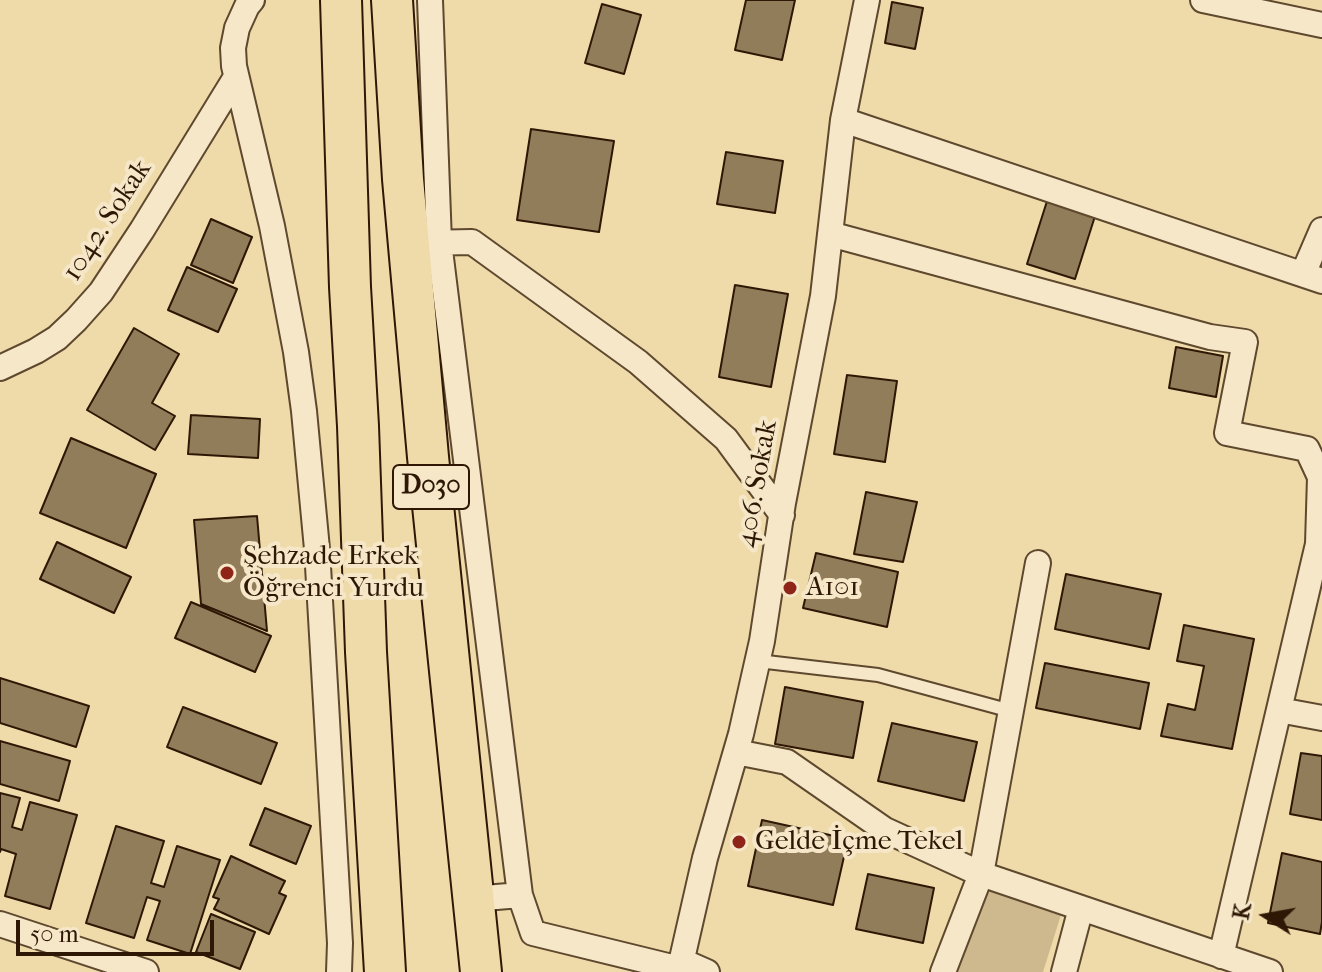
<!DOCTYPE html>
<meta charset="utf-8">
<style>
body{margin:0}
#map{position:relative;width:1322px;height:972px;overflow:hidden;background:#efdaaa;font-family:"IM FELL French Canon",serif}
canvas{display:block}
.north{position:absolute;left:1226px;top:876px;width:80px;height:80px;-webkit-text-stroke:6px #f5e7c8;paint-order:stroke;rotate:281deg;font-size:22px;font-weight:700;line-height:32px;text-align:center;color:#2e1805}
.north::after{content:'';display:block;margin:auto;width:28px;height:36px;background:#2e1805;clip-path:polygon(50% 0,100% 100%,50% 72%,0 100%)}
.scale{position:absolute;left:16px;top:920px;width:198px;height:36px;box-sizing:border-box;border:4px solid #2e1805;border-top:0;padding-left:10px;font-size:24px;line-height:28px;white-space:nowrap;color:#2e1805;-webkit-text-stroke:6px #f5e7c8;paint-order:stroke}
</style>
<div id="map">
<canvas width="1322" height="972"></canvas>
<div class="north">K</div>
<div class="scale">50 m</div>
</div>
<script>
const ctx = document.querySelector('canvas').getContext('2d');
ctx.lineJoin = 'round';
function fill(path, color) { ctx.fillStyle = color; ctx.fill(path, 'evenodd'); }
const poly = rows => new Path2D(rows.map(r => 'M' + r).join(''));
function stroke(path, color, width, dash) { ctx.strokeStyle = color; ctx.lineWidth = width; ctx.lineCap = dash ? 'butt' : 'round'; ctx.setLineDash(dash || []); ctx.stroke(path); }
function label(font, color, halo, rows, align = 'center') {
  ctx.font = font + ' "IM FELL French Canon",serif'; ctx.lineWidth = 8; ctx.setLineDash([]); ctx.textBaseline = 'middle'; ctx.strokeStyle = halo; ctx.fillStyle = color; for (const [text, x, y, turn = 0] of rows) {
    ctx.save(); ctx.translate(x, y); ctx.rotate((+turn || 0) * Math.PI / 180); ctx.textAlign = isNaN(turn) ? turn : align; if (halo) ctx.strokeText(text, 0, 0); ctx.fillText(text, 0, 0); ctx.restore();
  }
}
fill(poly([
 [981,874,1065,902,1043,972,943,972]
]), '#ceb98e');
const building = poly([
 [746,0,795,0,782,60,735,50,746,0],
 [892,2,923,8,915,49,885,43,892,2],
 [602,4,641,15,624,74,585,63,602,4],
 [531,129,614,141,599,232,517,220,531,129],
 [726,152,783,161,775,213,717,204,726,152],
 [1048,198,1096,213,1075,279,1027,264,1048,198],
 [211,219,252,237,233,283,191,265,211,219],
 [187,267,237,289,218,332,168,310,187,267],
 [735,285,788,294,771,387,719,377,735,285],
 [134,328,179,354,152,403,175,416,155,450,87,410,134,328],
 [1176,347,1223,356,1216,397,1169,388,1176,347],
 [847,375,897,381,885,462,834,454,847,375],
 [191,415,260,419,258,458,188,454,191,415],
 [71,438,156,474,126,548,40,513,71,438],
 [866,492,917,502,903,562,854,554,866,492],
 [257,516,267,631,201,604,194,520,257,516],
 [57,542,131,577,114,613,40,579,57,542],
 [816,553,898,572,887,627,803,608,816,553],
 [1066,574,1161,594,1149,649,1055,629,1066,574],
 [191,602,271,636,255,672,175,638,191,602],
 [1184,625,1254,639,1232,749,1161,736,1168,704,1195,710,1204,666,1177,661,1184,625],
 [1045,663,1149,683,1140,729,1036,708,1045,663],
 [0,678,89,706,76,747,0,723,0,678],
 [785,687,863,702,853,758,775,744,785,687],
 [183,707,277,743,261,784,167,747,183,707],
 [892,723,977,742,964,801,878,781,892,723],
 [0,741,70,761,59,801,0,784,0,741],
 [1301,753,1322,756,1322,820,1290,814,1301,753],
 [0,793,20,798,12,827,22,830,30,802,77,815,50,909,5,896,16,854,1,849,0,852,0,793],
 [265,808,311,826,296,864,250,845,265,808],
 [762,820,848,839,833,905,748,886,762,820],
 [116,826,164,841,151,883,164,887,177,846,220,860,190,954,147,940,160,901,147,897,134,938,86,923,116,826],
 [1282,853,1322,862,1322,922,1320,934,1268,923,1282,853],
 [231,856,285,881,279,893,286,896,269,934,214,909,219,899,213,897,231,856],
 [868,874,934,888,923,943,856,929,868,874],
 [211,914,255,932,240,969,196,952,211,914]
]);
fill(building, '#927d5b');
stroke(building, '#2e1805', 2);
const service = poly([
 [758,661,878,675,1011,711]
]);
const minor = poly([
 [252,0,247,6,237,28,233,48,234,66,272,226,296,352,304,411,317,549,340,943,339,972],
 [430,0,439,242,520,895],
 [1203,0,1322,25],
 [843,120,1322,281],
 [830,234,1210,337,1245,342,1227,433,1307,449,1320,477,1318,544,1221,956],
 [423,243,472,242,638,362,726,439,782,515],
 [1303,274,1322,230],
 [0,368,36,351,57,338,76,320,101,292,142,230,236,77],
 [1279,710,1322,718],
 [736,752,787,762,885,830,981,874,1038,563],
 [473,899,520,895,533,933,680,969],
 [0,924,146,972],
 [682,961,707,972],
 [679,972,705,858,741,734,762,641,783,503,823,296,843,120,867,0],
 [943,972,981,874,1270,972],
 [1064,972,1081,908]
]);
const trunk = poly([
 [341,0,350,287,358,426,366,652,385,972],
 [392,0,403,179,428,457,481,972]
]);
stroke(service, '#5e482e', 16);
stroke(minor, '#5e482e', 28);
stroke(trunk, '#2e1805', 44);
stroke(service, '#f5e7c8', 12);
stroke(minor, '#f5e7c8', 24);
stroke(trunk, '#efdaaa', 40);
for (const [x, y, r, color] of [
 [227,573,8,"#8f2418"],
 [790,588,8,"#8f2418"],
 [739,842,8,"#8f2418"]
]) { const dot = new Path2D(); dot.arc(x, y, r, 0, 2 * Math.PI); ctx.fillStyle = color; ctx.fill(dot); stroke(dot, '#f5e7c8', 3); }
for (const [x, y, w] of [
 [431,487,76]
]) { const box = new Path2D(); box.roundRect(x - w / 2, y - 22, w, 44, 6); ctx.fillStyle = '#f5e7c8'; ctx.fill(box); stroke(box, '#2e1805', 2); }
label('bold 26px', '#2e1805', null, [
 ["D030",431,487]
]);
label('28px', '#2e1805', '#f5e7c8', [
 ["1042. Sokak",108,221,-57],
 ["406. Sokak",758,484,-80]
]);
label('28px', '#2e1805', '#f5e7c8', [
 ["Şehzade Erkek",243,557],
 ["Öğrenci Yurdu",243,589],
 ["A101",806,588],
 ["Gelde İçme Tekel",755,842]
], 'left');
</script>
